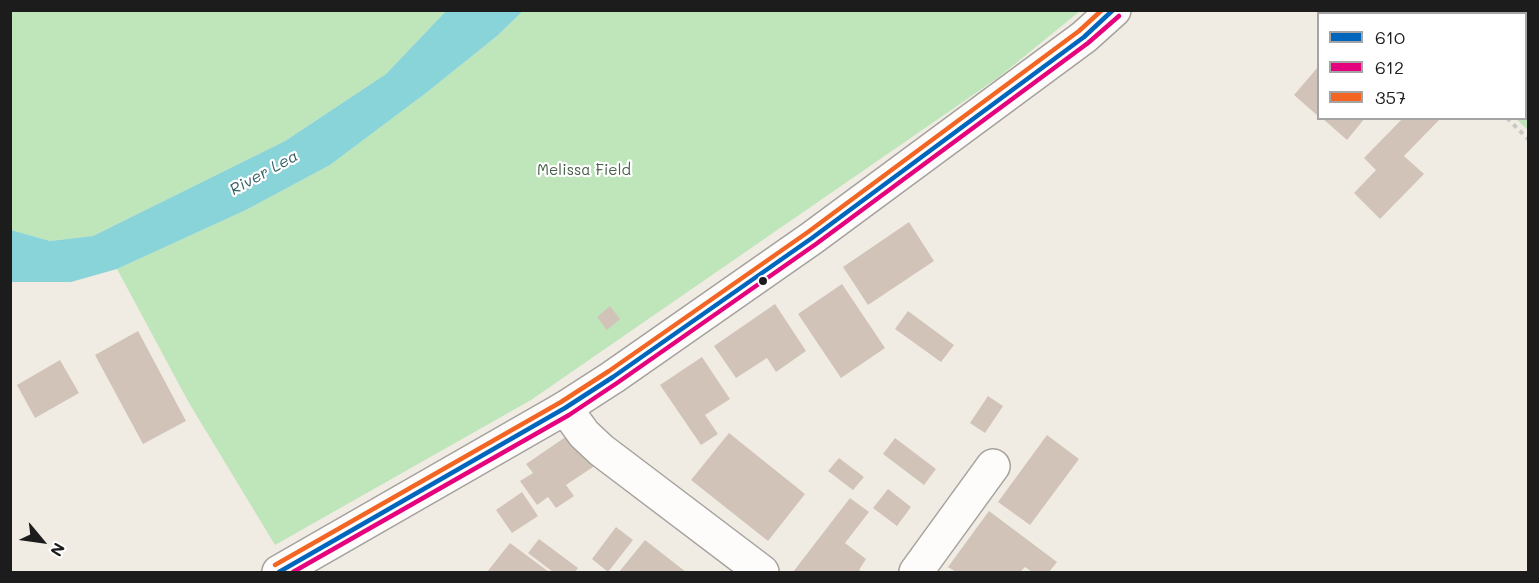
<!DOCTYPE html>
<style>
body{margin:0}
#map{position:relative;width:1539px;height:583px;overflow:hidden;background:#f1ece3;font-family:Mali,sans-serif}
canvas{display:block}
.frame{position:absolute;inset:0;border:12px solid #1c1c1c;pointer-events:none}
.legend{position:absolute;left:1317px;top:12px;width:210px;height:108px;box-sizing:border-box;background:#fff;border:2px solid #a4a4a4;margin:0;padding:8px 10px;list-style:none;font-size:18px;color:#1c1c1c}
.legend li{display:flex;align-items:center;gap:12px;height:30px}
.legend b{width:30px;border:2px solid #a4a4a4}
.north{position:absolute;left:12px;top:511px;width:60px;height:60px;-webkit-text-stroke:4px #fff;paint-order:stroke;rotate:119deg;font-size:16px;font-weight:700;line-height:24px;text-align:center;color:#1c1c1c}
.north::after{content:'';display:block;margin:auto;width:21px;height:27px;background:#1c1c1c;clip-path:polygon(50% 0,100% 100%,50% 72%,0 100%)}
</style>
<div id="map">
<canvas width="1539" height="583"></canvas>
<div class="frame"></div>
<ul class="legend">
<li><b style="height:8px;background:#0065bd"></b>610</li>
<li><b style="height:8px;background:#e5007d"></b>612</li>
<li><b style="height:8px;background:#f26522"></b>357</li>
</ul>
<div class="north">N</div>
</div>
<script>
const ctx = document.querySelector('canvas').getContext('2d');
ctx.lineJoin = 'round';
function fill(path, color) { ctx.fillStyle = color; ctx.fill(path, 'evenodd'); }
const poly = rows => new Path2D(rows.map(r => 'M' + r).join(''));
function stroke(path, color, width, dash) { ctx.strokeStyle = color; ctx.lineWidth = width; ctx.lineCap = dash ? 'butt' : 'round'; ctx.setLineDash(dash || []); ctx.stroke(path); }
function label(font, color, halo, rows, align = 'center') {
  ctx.font = font + ' Mali,sans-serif'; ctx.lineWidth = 4.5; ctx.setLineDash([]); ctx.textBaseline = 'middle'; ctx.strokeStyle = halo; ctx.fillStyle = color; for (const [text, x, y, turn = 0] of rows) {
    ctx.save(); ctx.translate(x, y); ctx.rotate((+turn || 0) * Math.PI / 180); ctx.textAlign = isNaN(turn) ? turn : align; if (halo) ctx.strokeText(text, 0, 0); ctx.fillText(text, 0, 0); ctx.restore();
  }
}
fill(poly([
 [10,11,446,11,386,74,285,141,93,236,50,241,11,230],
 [523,11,1080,11,999,77,531,400,275,545,189,403,117,269,246,210,330,165,426,93,497,36],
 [1397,11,1528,11,1528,130,1516,119,1526,118,1526,14,1400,14]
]), '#bfe5ba');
fill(poly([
 [446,11,523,11,497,36,426,93,330,165,246,210,117,269,71,282,11,282,11,230,50,241,93,236,285,141,386,74]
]), '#89d4d8');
fill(poly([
 [1318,67,1318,116,1294,95],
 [1322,118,1365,118,1347,140],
 [1403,118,1441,118,1404,156,1424,174,1380,219,1354,193,1376,170,1364,158],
 [909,222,934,261,868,305,843,267],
 [842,284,885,348,841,378,798,314],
 [775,304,806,351,776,372,767,358,736,378,714,346],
 [610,306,620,319,607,330,597,317],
 [908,311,954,345,941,362,895,329],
 [138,331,186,421,143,444,95,355],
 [702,357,730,399,705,415,718,434,701,445,660,385],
 [60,360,79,393,35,418,17,385],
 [988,396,1003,406,985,433,970,423],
 [729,433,805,494,768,541,691,480],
 [1047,435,1079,459,1030,525,998,502],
 [567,436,599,463,566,485,574,496,556,508,548,497,537,505,520,481,533,473,526,464],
 [895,438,936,469,924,485,883,454],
 [839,458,864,477,853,490,828,471],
 [888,489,911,507,897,526,873,508],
 [522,492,538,516,512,533,496,510],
 [850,498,869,512,845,543,866,559,859,570,863,572,793,572],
 [989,511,1057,562,1049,572,1032,572,1025,567,1020,572,956,572,948,567],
 [616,527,633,540,608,572,592,559],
 [539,539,578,568,575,572,553,572,528,553],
 [645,540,686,572,619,572],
 [510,543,549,572,487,572]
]), '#d2c3b9');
const street = poly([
 [565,408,584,434,601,450,762,572],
 [916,572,993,466]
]);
const secondary = poly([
 [279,572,565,408,613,377,812,238,1084,37,1114,10]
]);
stroke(street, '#a5a29d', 36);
stroke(secondary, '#a5a29d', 36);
stroke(poly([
 [1383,10,1387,14],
 [1507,118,1528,139]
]), '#c9c7c5', 4, [4.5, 4.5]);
stroke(street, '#fdfcfb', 33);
stroke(secondary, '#fdfcfb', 33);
stroke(poly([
 [279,572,565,408,613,377,812,238,1084,37,1113,10]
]), '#0065bd', 4.5);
stroke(poly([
 [293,572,569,415,617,383,816,244,1088,43,1119,16]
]), '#e5007d', 4.5);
stroke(poly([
 [275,565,561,402,609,371,808,232,1079,31,1102,10]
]), '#f26522', 4.5);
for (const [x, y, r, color] of [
 [763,281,5,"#1c1c1c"]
]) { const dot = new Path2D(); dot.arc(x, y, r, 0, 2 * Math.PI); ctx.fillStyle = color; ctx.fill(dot); stroke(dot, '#fff', 2); }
label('15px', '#476048', '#fff', [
 ["Melissa Field",584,170]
]);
label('italic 16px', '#366166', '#fff', [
 ["River Lea",264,173,-29]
]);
</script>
